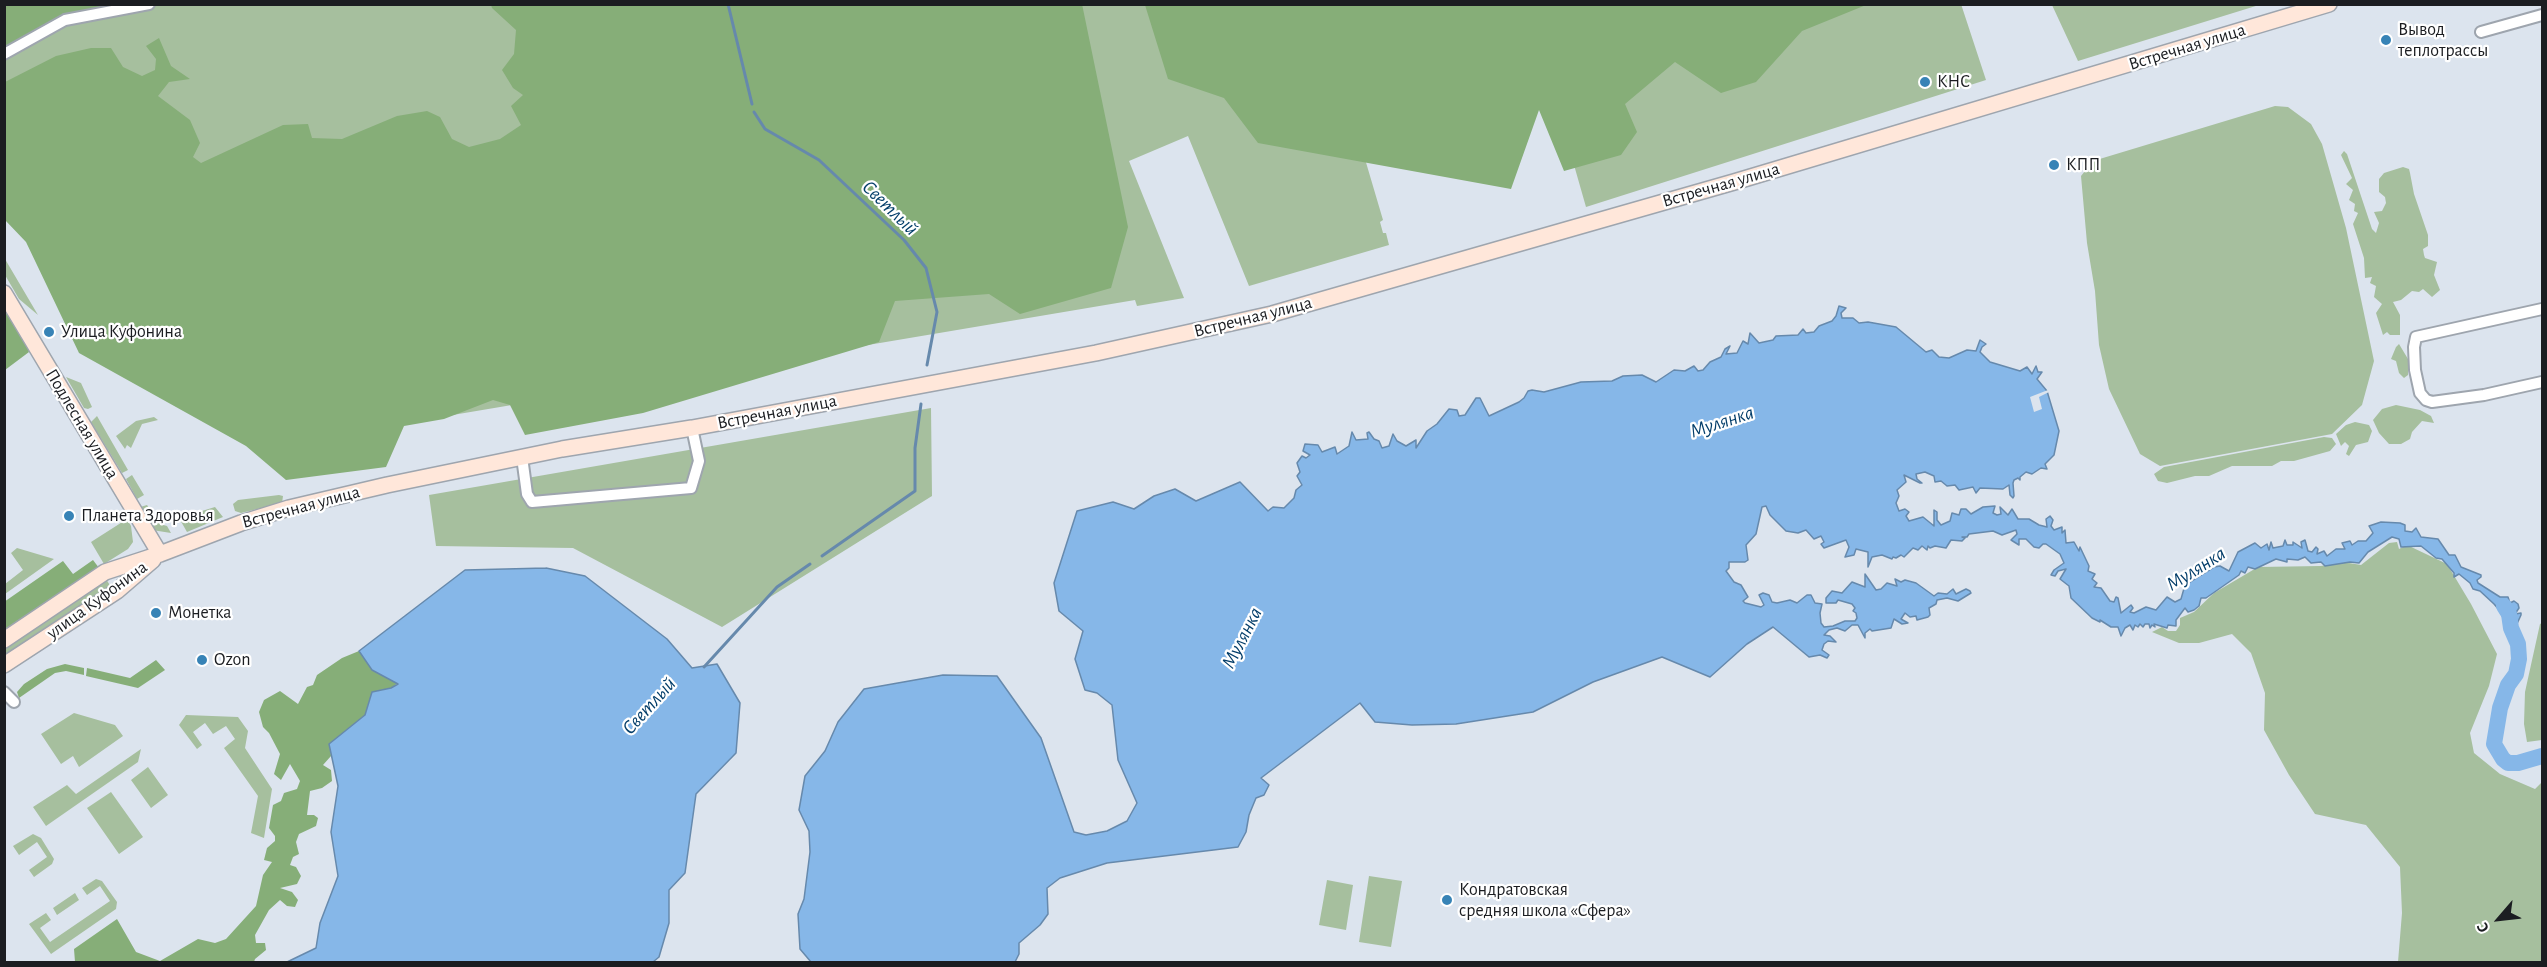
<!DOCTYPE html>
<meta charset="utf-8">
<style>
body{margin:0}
#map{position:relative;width:2547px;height:967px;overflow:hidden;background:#dce4ee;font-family:"Alegreya Sans",sans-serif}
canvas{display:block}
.frame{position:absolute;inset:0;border:6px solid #1b1d21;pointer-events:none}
.north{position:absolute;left:2469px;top:889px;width:60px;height:60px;-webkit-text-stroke:4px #fff;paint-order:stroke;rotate:242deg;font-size:16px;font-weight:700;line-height:24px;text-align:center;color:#1b1d21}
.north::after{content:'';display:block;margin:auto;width:21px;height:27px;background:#1b1d21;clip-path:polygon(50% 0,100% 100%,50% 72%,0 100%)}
</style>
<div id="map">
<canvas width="2547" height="967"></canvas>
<div class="frame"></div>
<div class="north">С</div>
</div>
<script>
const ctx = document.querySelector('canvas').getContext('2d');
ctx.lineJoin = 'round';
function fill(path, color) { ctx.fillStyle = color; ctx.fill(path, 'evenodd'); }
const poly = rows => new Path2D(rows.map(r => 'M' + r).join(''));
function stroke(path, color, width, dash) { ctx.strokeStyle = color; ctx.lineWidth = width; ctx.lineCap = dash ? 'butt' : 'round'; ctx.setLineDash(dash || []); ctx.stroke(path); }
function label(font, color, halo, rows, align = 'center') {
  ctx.font = font + ' "Alegreya Sans",sans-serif'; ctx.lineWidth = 4.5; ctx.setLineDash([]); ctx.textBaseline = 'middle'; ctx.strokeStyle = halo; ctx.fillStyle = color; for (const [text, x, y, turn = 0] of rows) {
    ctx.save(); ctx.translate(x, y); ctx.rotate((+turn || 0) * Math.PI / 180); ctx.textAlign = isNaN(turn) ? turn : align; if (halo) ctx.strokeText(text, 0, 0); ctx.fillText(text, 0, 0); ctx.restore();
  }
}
fill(poly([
 [5,4,1961,4,1986,80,1586,207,1552,88,1339,71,1383,220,1380,222,1383,233,1386,233,1389,245,1249,286,1188,136,1129,161,1184,298,1137,306,1135,300,328,436,5,160],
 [2052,5,2259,5,2078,61],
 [2275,106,2288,107,2311,124,2322,144,2346,228,2374,361,2362,405,2332,434,2160,466,2140,454,2109,389,2099,345,2095,291,2087,243,2081,176,2093,161],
 [2344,151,2347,154,2372,229,2376,233,2379,223,2374,212,2382,211,2386,203,2385,197,2379,192,2379,179,2384,173,2403,167,2409,169,2410,173,2414,194,2428,235,2428,246,2423,249,2424,255,2425,258,2437,262,2434,275,2440,290,2432,297,2423,289,2419,292,2412,291,2401,300,2393,302,2400,315,2400,335,2390,335,2387,332,2383,335,2376,313,2382,304,2374,297,2376,286,2370,283,2372,277,2365,278,2364,258,2353,224,2358,213,2354,211,2355,204,2349,200,2353,190,2346,184,2352,178,2341,155],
 [5,259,38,315,19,299,5,275],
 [2399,344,2408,359,2408,375,2404,378,2399,373,2396,361,2391,359,2396,347],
 [66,377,81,383,92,407,88,409,84,408],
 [2396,405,2420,410,2431,416,2434,423,2422,421,2412,432,2410,439,2401,444,2389,444,2379,433,2373,420,2382,409],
 [931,408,932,496,722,627,573,548,436,546,429,495],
 [97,416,128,470,122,473,91,422],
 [154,417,158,420,142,424,131,448,127,445,125,449,116,436,136,421],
 [2355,422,2369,425,2372,431,2368,442,2356,445,2349,456,2346,454,2349,446,2345,442,2341,446,2336,434,2346,425],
 [2324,437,2332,438,2336,444,2330,451,2294,461,2281,461,2272,466,2232,466,2209,476,2195,476,2167,483,2158,481,2154,474,2164,467],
 [132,475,144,495,137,499,126,479],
 [279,495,283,496,282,503,241,513,235,511,233,504,238,500],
 [147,505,160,524,167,526,171,533,152,530,137,508],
 [215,507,223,517,187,532,179,518],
 [127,519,131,526,133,542,128,549,104,564,91,542],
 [2397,542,2399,549,2407,545,2447,564,2471,604,2497,654,2489,686,2470,733,2474,753,2500,774,2535,789,2542,782,2542,962,2398,962,2402,913,2400,867,2366,825,2315,814,2289,775,2264,730,2265,693,2251,653,2232,634,2199,643,2179,643,2152,632,2162,627,2168,631,2176,631,2180,625,2180,618,2194,612,2214,593,2258,567,2321,566,2343,562,2361,565,2389,543],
 [17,548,54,559,5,594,5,584,23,570,11,553],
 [106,579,111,587,5,659,5,648],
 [2542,623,2542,740,2527,742,2524,724,2525,692,2540,624],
 [74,713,115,725,123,736,79,767,73,756,61,764,41,734],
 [186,715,238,717,248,731,245,748,272,789,264,838,251,833,258,796,224,748,235,739,226,726,213,734,205,723,193,732,202,745,197,749,179,725],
 [141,749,138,762,46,826,33,807,67,785,76,794],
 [148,767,168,795,151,808,131,780],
 [111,792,143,837,119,854,87,808],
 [33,834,41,838,54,859,52,864,34,877,29,870,47,857,37,842,19,855,13,846],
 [1369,876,1402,881,1391,947,1359,942],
 [96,879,102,881,117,902,116,909,51,954,29,924,46,913,51,920,40,928,50,942,110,901,100,886,87,895,82,888],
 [1327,880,1353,885,1346,930,1319,925],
 [75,893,79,900,57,915,53,908]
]), '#a6bf9e');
fill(poly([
 [1082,4,1128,227,1111,288,1020,314,989,294,895,301,879,342,643,413,525,435,510,405,493,400,444,419,404,426,386,467,286,480,246,446,79,353,26,242,5,220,5,82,56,56,91,48,111,48,123,67,142,76,155,70,156,59,146,46,159,38,171,66,190,79,169,82,158,96,190,120,200,143,193,157,201,163,283,125,308,124,312,138,342,139,397,116,427,111,440,117,452,139,469,147,500,139,521,125,511,106,523,95,513,88,502,70,514,54,516,30,492,8,491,5],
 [5,5,133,5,46,25,5,50],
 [1145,5,1145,4,1866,5,1802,31,1756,82,1721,93,1675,62,1625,104,1637,132,1621,155,1564,171,1539,110,1511,189,1258,143,1224,98,1168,79],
 [4,307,27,345,29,352,5,370],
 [93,560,99,568,5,634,4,602,63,561,73,574],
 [359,651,372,670,398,683,391,688,372,692,365,715,330,744,331,756,323,765,331,770,332,781,322,788,310,791,307,815,314,815,318,818,316,826,299,834,296,842,299,854,293,857,290,865,296,867,301,876,297,884,280,888,292,892,298,900,295,907,287,906,280,900,269,910,255,935,256,943,265,943,266,950,255,959,254,962,75,962,74,949,117,919,136,952,160,961,198,939,215,943,226,939,256,906,263,875,272,862,264,860,267,848,275,841,275,836,269,828,273,805,281,801,284,793,297,789,300,781,290,764,281,780,274,774,280,754,269,733,263,727,259,712,264,700,280,691,298,704,307,687,313,685,317,675,342,658],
 [156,660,165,670,138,688,86,676,87,668,130,678],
 [65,664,84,668,84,675,66,671,55,673,19,698,17,692,24,684,47,669]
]), '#86ae78');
const water = poly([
 [1839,306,1846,308,1841,313,1842,318,1853,318,1859,323,1868,322,1896,327,1926,352,1932,350,1939,357,1949,358,1967,350,1976,351,1980,340,1986,344,1982,347,1980,352,1990,362,2020,371,2027,367,2032,374,2036,366,2038,372,2042,372,2037,379,2047,391,2059,431,2054,455,2045,464,2047,469,2041,468,2032,474,2026,472,2020,477,2020,480,2018,478,2014,480,2013,483,2014,496,2013,498,2010,495,2009,485,2003,489,1980,488,1976,493,1973,487,1959,490,1955,485,1947,486,1941,481,1935,482,1934,476,1925,472,1916,474,1917,479,1922,483,1920,483,1904,475,1906,482,1897,490,1899,496,1896,503,1899,511,1905,509,1909,512,1906,516,1909,521,1923,517,1934,526,1934,510,1937,512,1937,520,1941,525,1950,521,1952,513,1959,515,1961,509,1966,509,1971,514,1983,507,1995,506,1993,513,1997,515,2001,514,2000,507,2008,515,2012,509,2018,519,2029,519,2039,525,2047,527,2046,519,2050,516,2053,520,2051,526,2054,530,2062,527,2062,533,2065,530,2066,543,2074,542,2079,551,2080,547,2089,566,2088,571,2095,574,2092,579,2097,583,2094,587,2101,588,2110,601,2114,602,2116,597,2118,598,2121,613,2131,605,2133,608,2130,612,2134,613,2146,607,2156,610,2167,597,2175,602,2181,599,2185,585,2214,567,2220,566,2229,571,2238,552,2255,543,2261,548,2267,544,2269,550,2271,542,2273,548,2283,546,2285,540,2287,545,2293,545,2293,542,2302,548,2301,542,2305,540,2308,551,2312,552,2316,547,2318,549,2317,554,2324,551,2327,556,2336,549,2345,549,2342,543,2350,541,2352,545,2358,541,2366,541,2373,533,2369,526,2381,522,2400,523,2405,525,2405,531,2412,532,2416,528,2421,537,2438,539,2449,555,2455,555,2461,567,2481,575,2481,577,2477,580,2478,583,2500,597,2508,597,2510,603,2514,601,2518,604,2519,608,2515,614,2521,613,2521,615,2516,626,2507,627,2500,611,2494,604,2480,591,2473,589,2470,583,2459,574,2454,577,2454,573,2442,559,2436,558,2421,546,2401,547,2399,539,2392,537,2368,552,2359,563,2350,562,2325,566,2321,562,2311,563,2305,557,2298,560,2287,559,2287,562,2276,559,2255,569,2248,567,2245,573,2241,571,2239,575,2206,598,2201,598,2199,606,2194,610,2188,612,2185,608,2176,620,2176,626,2168,625,2167,628,2154,624,2155,627,2152,625,2150,628,2149,624,2145,624,2143,627,2140,624,2138,627,2135,625,2133,630,2130,625,2125,628,2121,636,2118,627,2111,627,2100,620,2100,622,2092,618,2071,598,2069,586,2060,579,2066,569,2058,571,2055,576,2051,575,2054,570,2064,563,2060,554,2046,544,2043,544,2039,548,2034,547,2026,539,2019,539,2019,545,2011,540,2017,534,2016,530,2002,535,1993,531,1969,534,1967,537,1962,537,1965,538,1962,541,1951,540,1946,548,1935,546,1930,548,1928,546,1927,550,1922,546,1918,550,1913,548,1904,557,1901,555,1896,558,1893,557,1892,559,1882,555,1872,557,1868,567,1868,552,1856,549,1854,555,1845,557,1849,547,1846,540,1824,548,1821,544,1824,542,1821,536,1814,539,1806,530,1798,533,1786,531,1770,515,1766,506,1762,507,1756,534,1746,545,1748,560,1745,562,1729,562,1729,568,1726,571,1734,582,1741,585,1748,597,1743,601,1745,603,1761,607,1764,605,1759,595,1763,593,1769,595,1772,602,1777,603,1790,600,1797,603,1807,595,1811,595,1815,603,1822,604,1820,613,1821,623,1824,627,1833,626,1845,621,1855,621,1857,618,1856,613,1853,611,1855,608,1852,604,1838,600,1836,603,1826,603,1826,598,1832,591,1842,593,1852,582,1865,587,1865,574,1876,590,1881,589,1887,583,1897,586,1895,579,1901,582,1905,580,1916,583,1934,596,1938,593,1947,594,1953,589,1956,594,1966,589,1970,591,1971,593,1958,601,1947,598,1937,600,1936,604,1929,608,1930,615,1928,617,1917,620,1916,616,1910,617,1905,613,1901,619,1908,623,1902,624,1894,619,1891,628,1872,631,1870,629,1865,633,1865,638,1858,625,1852,625,1845,631,1837,628,1829,630,1824,635,1830,636,1836,642,1828,641,1824,644,1822,650,1829,655,1827,658,1820,655,1809,657,1773,627,1747,644,1710,677,1662,657,1593,682,1533,712,1456,724,1412,725,1375,722,1360,703,1261,778,1269,785,1264,795,1256,798,1249,815,1246,832,1238,847,1107,863,1060,878,1047,888,1048,914,1040,925,1019,943,1019,954,1015,962,811,962,800,949,798,914,804,899,810,852,809,831,799,810,805,776,825,751,838,722,864,689,943,675,997,676,1041,738,1074,832,1086,835,1107,831,1127,821,1137,803,1118,760,1112,705,1097,693,1085,690,1075,659,1083,631,1059,611,1054,583,1077,511,1113,502,1134,509,1154,496,1175,489,1196,501,1240,482,1268,511,1273,507,1284,508,1294,498,1296,490,1302,485,1297,476,1300,472,1297,463,1302,456,1306,458,1310,455,1303,451,1305,444,1318,445,1322,452,1335,447,1337,454,1349,446,1352,432,1356,440,1368,439,1367,433,1369,432,1374,439,1379,441,1382,448,1389,446,1393,434,1397,441,1406,446,1416,440,1416,448,1427,431,1437,424,1449,409,1457,410,1459,416,1465,415,1476,398,1480,398,1489,416,1519,402,1524,398,1528,391,1532,390,1544,392,1581,382,1612,381,1623,376,1642,375,1656,382,1674,370,1685,371,1694,366,1698,371,1703,370,1710,362,1721,357,1725,349,1730,346,1726,354,1737,353,1743,341,1748,344,1750,333,1759,343,1773,340,1776,336,1798,335,1803,329,1806,333,1814,332,1819,326,1832,321,1836,316,1839,306],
 [546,568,585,576,667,639,692,668,717,664,740,703,736,753,696,794,685,873,669,890,669,923,659,957,653,962,287,962,316,948,320,923,338,876,331,832,338,786,329,744,365,715,372,692,391,688,398,684,372,670,359,651,465,570,546,568]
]);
fill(water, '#86b7e8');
stroke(water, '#6689ac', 1.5);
fill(poly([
 [2048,390,2049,392,2039,397,2042,409,2034,412,2030,397]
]), '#dce4ee');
stroke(poly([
 [728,4,752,104],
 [754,112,765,129,819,160,904,240,926,268,937,312,927,365],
 [822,556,915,491,915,448,921,404],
 [704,667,777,587,810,564]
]), '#6689ac', 3);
stroke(poly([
 [2504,606,2509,614,2511,628,2518,644,2519,659,2516,674,2508,685,2500,708,2494,744,2503,759,2508,763,2518,763,2542,756]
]), '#86b7e8', 16);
const minor = poly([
 [2481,32,2542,15],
 [4,54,65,20,149,4],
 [2542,309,2416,337,2414,347,2415,370,2420,393,2426,400,2432,402,2484,395,2542,382],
 [522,457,527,494,532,502,691,488,699,461,692,428],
 [4,692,14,702]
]);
const secondary = poly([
 [4,293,160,554],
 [4,640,105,572,160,554,241,523,289,508,387,485,562,449,692,428,1096,353,1272,314,1734,182,2329,4],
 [4,665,117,591,153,560]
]);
stroke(minor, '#9ea5ae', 14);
stroke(secondary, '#9ea5ae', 18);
stroke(minor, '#fff', 10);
stroke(secondary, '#ffe7da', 15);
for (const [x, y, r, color] of [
 [2386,40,6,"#3783b6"],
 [1925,82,6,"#3783b6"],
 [2054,165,6,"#3783b6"],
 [49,332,6,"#3783b6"],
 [69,516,6,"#3783b6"],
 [156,613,6,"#3783b6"],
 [202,660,6,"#3783b6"],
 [1447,900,6,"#3783b6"]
]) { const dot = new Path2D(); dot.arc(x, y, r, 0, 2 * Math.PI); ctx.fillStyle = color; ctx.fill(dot); stroke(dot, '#fff', 2); }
label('18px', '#1b1d21', '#fff', [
 ["Вывод",2398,30],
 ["теплотрассы",2398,51],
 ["КНС",1937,82],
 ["КПП",2066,165],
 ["Улица Куфонина",61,332],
 ["Планета Здоровья",81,516],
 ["Монетка",168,613],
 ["Ozon",214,660],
 ["Кондратовская",1459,890],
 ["средняя школа «Сфера»",1459,911]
], 'left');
label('18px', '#1b1d21', '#fff', [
 ["Встречная улица",2187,47,-17],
 ["Встречная улица",1721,185,-16],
 ["Встречная улица",1253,317,-14],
 ["Встречная улица",777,412,-11],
 ["Подлесная улица",82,424,59],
 ["Встречная улица",301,507,-15],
 ["улица Куфонина",97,600,-36]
]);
label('italic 20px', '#043e6a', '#fff', [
 ["Светлый",890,208,44],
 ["Мулянка",1722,422,-18],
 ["Мулянка",2196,569,-32],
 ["Мулянка",1242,638,-63],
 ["Светлый",649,706,-48]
]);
</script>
